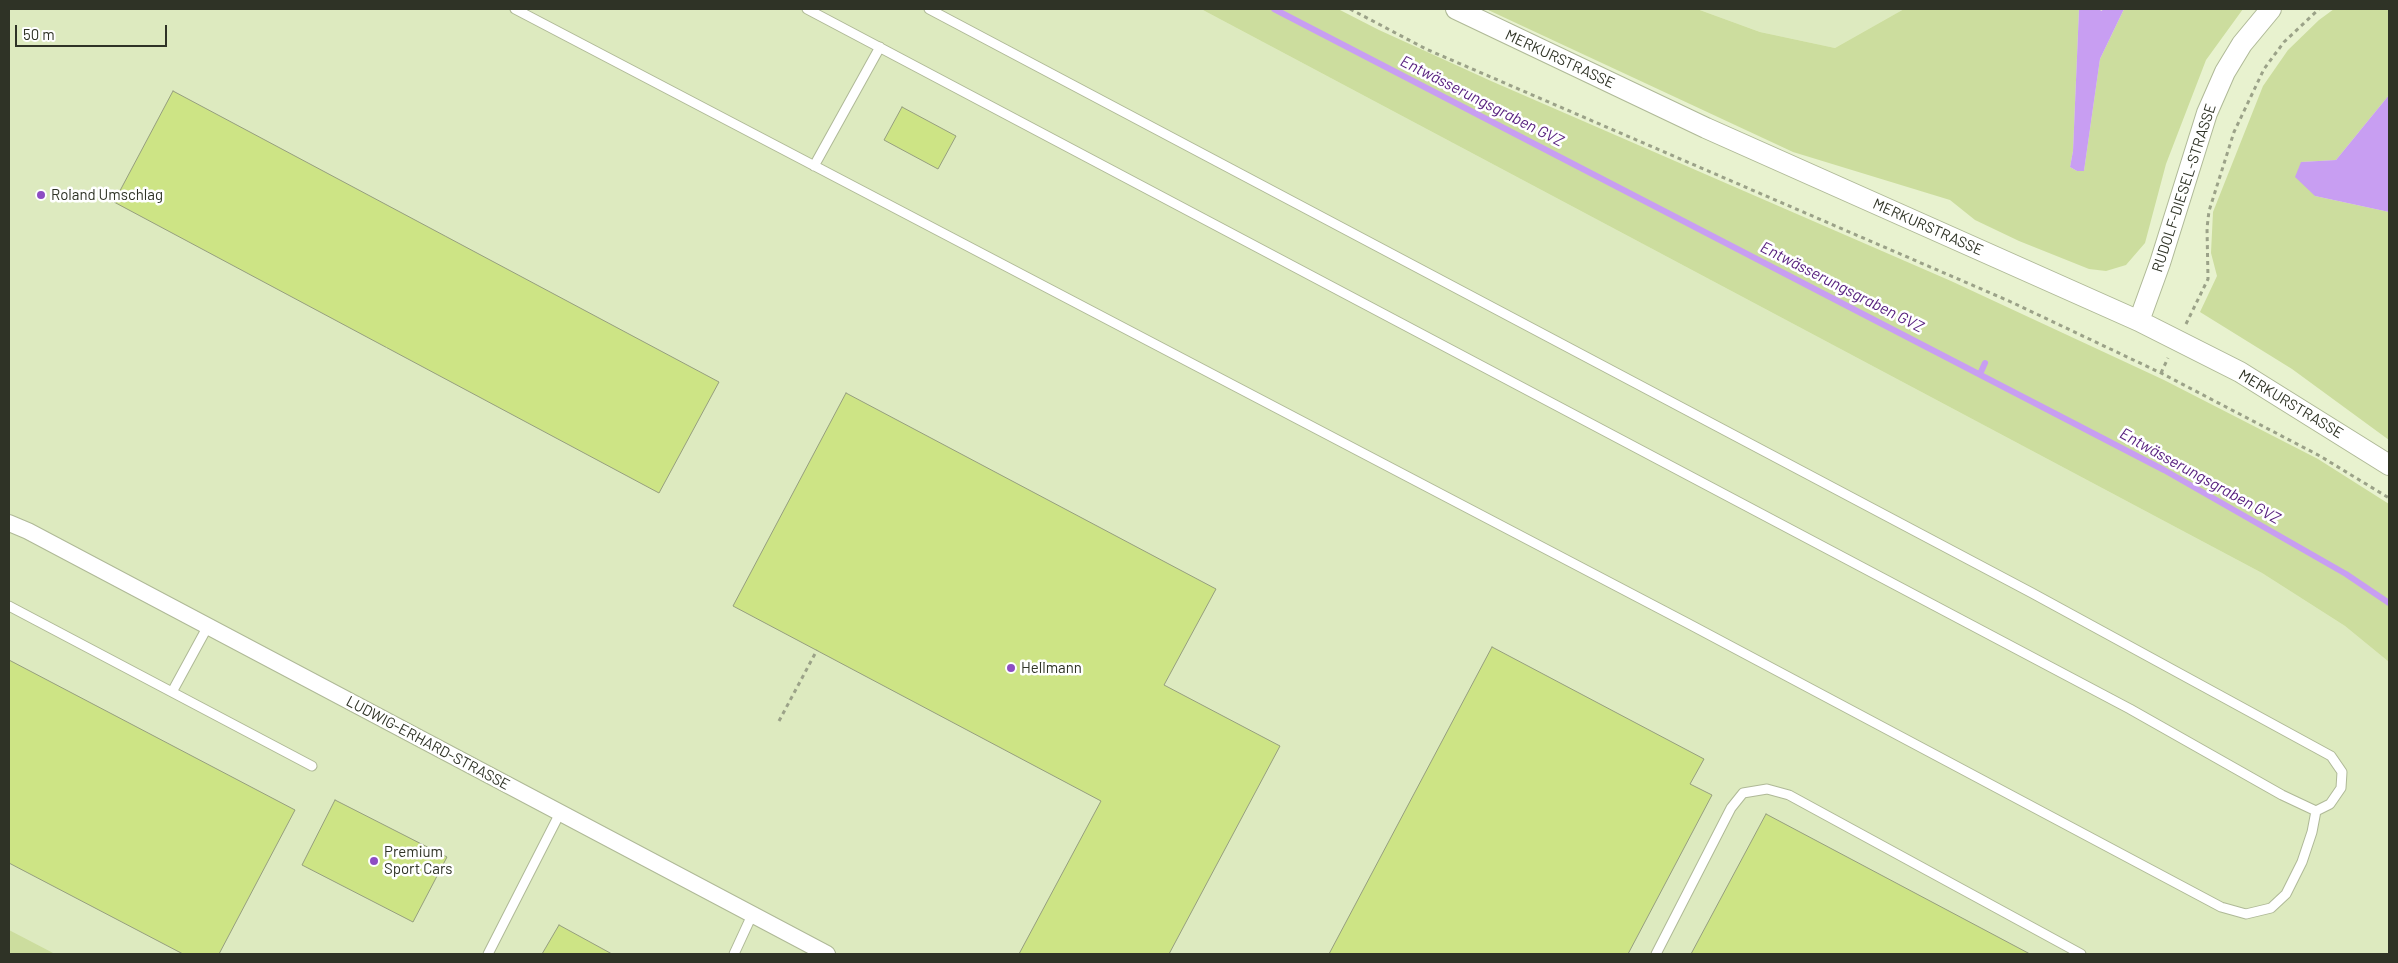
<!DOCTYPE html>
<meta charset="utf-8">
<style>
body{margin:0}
#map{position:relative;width:2398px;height:963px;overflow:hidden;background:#e8f2cf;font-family:Barlow,sans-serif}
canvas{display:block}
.frame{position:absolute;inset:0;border:10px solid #2f3326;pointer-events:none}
.scale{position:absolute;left:15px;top:25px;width:152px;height:22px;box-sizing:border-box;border:2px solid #2f3326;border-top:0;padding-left:6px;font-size:15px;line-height:18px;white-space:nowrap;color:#2f3326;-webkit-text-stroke:4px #fff;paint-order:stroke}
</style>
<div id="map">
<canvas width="2398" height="963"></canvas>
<div class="frame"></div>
<div class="scale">50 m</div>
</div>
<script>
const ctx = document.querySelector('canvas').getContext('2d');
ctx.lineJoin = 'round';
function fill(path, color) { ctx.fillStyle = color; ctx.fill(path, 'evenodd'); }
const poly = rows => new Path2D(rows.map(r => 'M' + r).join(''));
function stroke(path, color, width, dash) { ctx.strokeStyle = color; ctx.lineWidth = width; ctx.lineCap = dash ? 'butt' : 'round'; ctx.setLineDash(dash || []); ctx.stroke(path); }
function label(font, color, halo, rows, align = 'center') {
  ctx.font = font + ' Barlow,sans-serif'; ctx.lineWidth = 5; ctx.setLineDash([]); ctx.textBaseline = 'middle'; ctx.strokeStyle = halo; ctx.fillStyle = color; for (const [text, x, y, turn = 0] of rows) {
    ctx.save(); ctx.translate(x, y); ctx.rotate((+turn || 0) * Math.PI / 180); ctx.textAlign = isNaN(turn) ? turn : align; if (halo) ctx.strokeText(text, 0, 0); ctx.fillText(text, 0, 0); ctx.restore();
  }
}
fill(poly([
 [9,9,1201,9,2262,573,2345,626,2389,662,2389,954,53,954,9,931],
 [1697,9,1904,9,1835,48,1760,32]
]), '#ddeabf');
fill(poly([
 [1201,9,1338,9,1379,30,1491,81,1951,281,2164,380,2318,459,2389,504,2389,662,2345,626,2262,573],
 [1486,9,1697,9,1760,32,1835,48,1904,9,2079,9,2073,151,2070,167,2077,171,2084,171,2100,59,2124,9,2243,9,2206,60,2166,164,2145,243,2126,265,2106,271,2089,269,2019,241,1975,220,1950,200,1793,152],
 [2334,9,2389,9,2389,95,2336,160,2301,162,2315,196,2389,212,2389,440,2292,369,2200,312,2217,276,2211,253,2213,212,2263,86,2288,50,2319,20],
 [9,930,55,954,9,954]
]), '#ccdd9e');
fill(poly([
 [2079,9,2100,9,2101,11,2104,9,2124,9,2100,59,2084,171,2077,171,2070,167,2073,151],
 [2389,95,2389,212,2315,196,2295,177,2301,162,2336,160]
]), '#c89ef2');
stroke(poly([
 [1274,9,2164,470,2346,574,2389,603],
 [1980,374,1985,363]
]), '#c89ef2', 6);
const building = poly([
 [173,91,719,382,659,493,114,202,173,91],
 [902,107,956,136,938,169,884,140,902,107],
 [846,393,1216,589,1164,685,1280,746,1169,954,1019,954,1101,801,733,606,846,393],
 [1492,647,1704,759,1690,784,1712,795,1628,954,1329,954,1492,647],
 [9,660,295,810,219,954,183,954,9,863,9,660],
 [335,800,447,857,413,922,302,865,335,800],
 [1766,814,2030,954,1691,954,1766,814],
 [559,925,612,954,542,954,559,925]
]);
fill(building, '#cde485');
stroke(building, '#969f7e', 1);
const service = poly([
 [515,9,1689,624,2221,907,2246,914,2271,908,2286,894,2302,862,2312,832,2316,811],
 [807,9,2130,709,2282,795,2316,811,2330,804,2341,788,2342,772,2331,756,2032,593,929,9],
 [814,166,880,47],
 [9,606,312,766],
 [172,692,208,626],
 [488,954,560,813],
 [734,954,752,915],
 [1656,954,1731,808,1743,793,1767,789,1789,795,2081,954]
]);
const minor = poly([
 [9,523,28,531,827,954]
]);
const tertiary = poly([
 [1456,9,1706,128,2139,321,2240,372,2389,465],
 [2139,321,2160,263,2207,113,2225,72,2242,44,2271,9]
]);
stroke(service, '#afb997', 11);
stroke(minor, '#afb997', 18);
stroke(tertiary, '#afb997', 22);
stroke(poly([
 [1350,9,1426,49,2009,301,2161,373,2320,456,2389,498],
 [2186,324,2208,279,2207,228,2209,211,2234,132,2264,69,2284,42,2319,9],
 [2161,373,2168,358],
 [779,721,817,650]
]), '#9ba288', 3, [4, 4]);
stroke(service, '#fff', 9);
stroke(minor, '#fff', 16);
stroke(tertiary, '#fff', 20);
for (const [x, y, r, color] of [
 [41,195,5,"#8d4dc3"],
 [1011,668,5,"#8d4dc3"],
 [374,861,5,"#8d4dc3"]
]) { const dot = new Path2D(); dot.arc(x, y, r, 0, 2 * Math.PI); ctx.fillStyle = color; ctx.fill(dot); stroke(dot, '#fff', 2); }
label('15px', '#2f3326', '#fff', [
 ["MERKURSTRASSE",1560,59,25],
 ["RUDOLF-DIESEL-STRASSE",2184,188,-72],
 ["MERKURSTRASSE",1928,227,24],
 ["MERKURSTRASSE",2291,404,31],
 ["LUDWIG-ERHARD-STRASSE",428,743,28]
]);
label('15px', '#2f3326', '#fff', [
 ["Roland Umschlag",51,195],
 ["Hellmann",1021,668],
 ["Premium",384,852],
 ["Sport Cars",384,869]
], 'left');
label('italic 16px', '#551d7d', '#fff', [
 ["Entwässerungsgraben GVZ",1482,101,27],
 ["Entwässerungsgraben GVZ",1842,287,27],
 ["Entwässerungsgraben GVZ",2200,476,29]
]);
</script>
